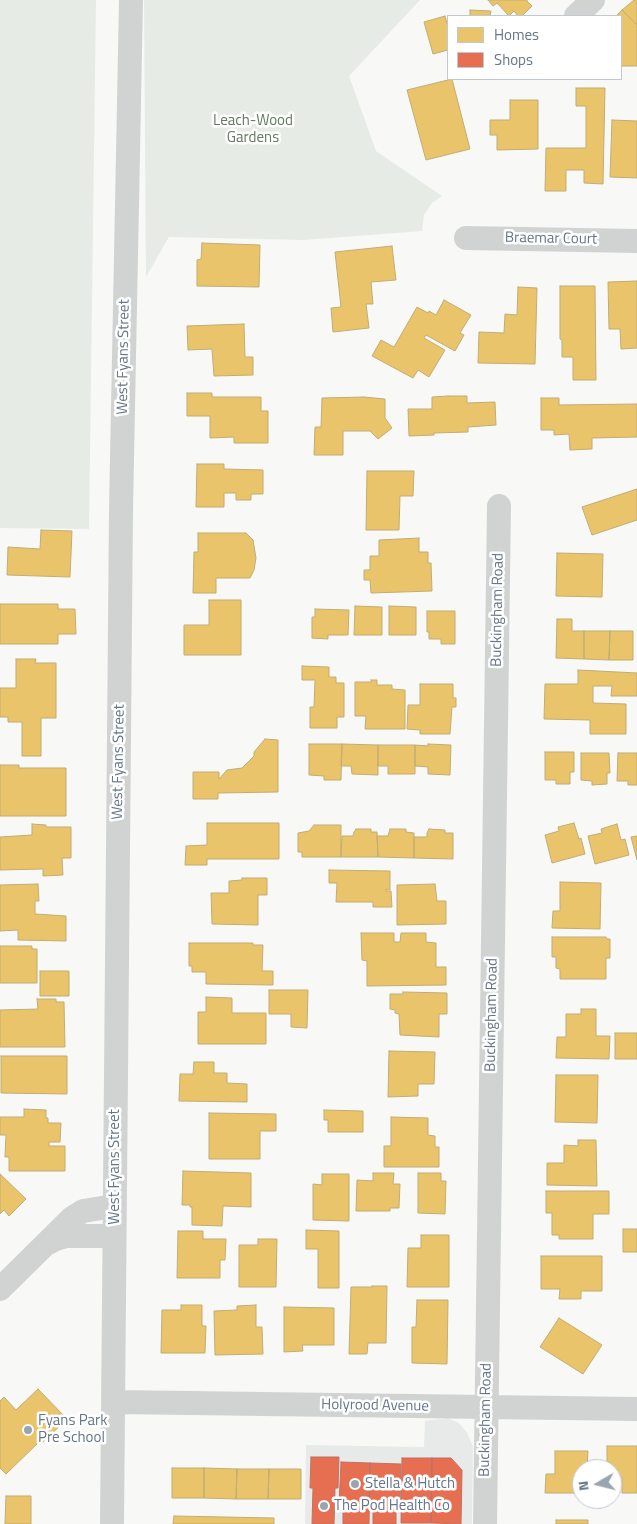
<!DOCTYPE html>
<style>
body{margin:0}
#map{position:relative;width:637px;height:1524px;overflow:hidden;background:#f8f8f7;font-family:"Titillium Web",sans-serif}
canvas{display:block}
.legend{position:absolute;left:447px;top:15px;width:175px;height:65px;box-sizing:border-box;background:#fff;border:1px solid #c1c8d0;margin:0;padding:6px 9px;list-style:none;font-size:15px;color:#657689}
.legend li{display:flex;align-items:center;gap:10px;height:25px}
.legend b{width:25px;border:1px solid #c1c8d0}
.north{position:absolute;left:572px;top:1459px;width:50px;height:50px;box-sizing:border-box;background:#fff;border:1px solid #c1c8d0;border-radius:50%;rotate:262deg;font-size:14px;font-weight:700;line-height:20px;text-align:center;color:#657689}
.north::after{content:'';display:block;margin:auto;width:18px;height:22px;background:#98a4b0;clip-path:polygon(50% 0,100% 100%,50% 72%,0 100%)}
</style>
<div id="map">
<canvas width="637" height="1524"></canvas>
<ul class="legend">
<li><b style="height:14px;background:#e9c46a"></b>Homes</li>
<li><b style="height:14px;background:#e76f51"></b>Shops</li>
</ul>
<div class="north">N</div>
</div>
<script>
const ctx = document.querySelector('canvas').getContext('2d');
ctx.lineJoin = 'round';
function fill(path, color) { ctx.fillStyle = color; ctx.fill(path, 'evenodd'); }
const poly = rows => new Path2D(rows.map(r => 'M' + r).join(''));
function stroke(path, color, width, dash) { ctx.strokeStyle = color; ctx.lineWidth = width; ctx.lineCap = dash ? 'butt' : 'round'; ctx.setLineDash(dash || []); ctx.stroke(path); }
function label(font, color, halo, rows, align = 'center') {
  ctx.font = font + ' "Titillium Web",sans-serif'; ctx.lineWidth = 5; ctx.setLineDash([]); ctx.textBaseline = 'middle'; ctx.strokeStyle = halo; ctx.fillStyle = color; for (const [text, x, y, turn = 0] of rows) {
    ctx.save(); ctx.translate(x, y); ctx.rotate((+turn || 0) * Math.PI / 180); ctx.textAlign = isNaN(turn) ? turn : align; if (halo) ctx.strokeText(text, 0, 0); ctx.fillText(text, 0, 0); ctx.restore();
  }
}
fill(poly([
 [448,1418,459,1423,467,1433,473,1446,472,1524,305,1524,306,1445,424,1447,425,1421]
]), '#e8e9e9');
fill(poly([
 [0,0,96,0,89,529,0,528],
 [144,0,420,0,349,76,376,151,442,196,432,203,424,215,422,231,304,240,169,237,146,277]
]), '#e7ebe5');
const homes = poly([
 [488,0,527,0,527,1,532,6,522,16,518,16,514,11,509,16,497,3,493,6,488,0],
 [634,0,637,0,637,25,622,10,634,0],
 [470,10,491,11,490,16,470,16,470,10],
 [622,10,637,25,637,66,621,66,621,16,616,16,622,10],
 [445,16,448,27,448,50,433,54,424,22,445,16],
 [452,79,470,149,426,160,407,90,452,79],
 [576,88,605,88,603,184,584,183,584,170,566,170,566,191,545,191,546,148,586,148,586,106,576,106,576,88],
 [510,100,538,100,538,149,497,150,497,135,490,135,490,120,510,120,510,100],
 [612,120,637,121,637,178,610,177,612,120],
 [202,243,260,245,259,287,197,286,197,260,201,259,202,243],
 [392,246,396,280,371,282,373,304,366,304,369,328,333,332,331,308,341,307,335,252,392,246],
 [637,281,637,348,621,349,620,329,609,329,608,282,637,281],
 [560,286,595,286,596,380,573,380,573,357,562,357,562,340,560,339,560,286],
 [518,287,537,288,535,364,478,363,479,332,504,333,505,314,517,315,518,287],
 [444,300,471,315,460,333,464,335,455,351,426,335,424,338,445,350,429,377,418,370,413,378,372,356,381,340,394,347,417,307,428,313,429,311,436,315,444,300],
 [244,324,245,357,253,357,253,375,214,376,212,349,188,350,187,326,244,324],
 [187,393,212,393,212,397,261,397,261,411,268,411,268,443,234,443,234,437,210,438,210,416,187,416,187,393],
 [448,396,467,396,467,403,495,402,496,425,468,427,468,432,434,433,434,435,409,436,408,409,432,409,432,397,448,396],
 [364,397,385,399,385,418,392,428,378,439,370,431,343,431,343,455,314,455,315,427,321,427,322,398,364,397],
 [541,398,559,398,559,405,637,404,637,437,592,438,592,449,570,450,569,434,554,435,554,430,541,430,541,398],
 [197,464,224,464,224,469,263,470,263,494,251,494,251,500,236,500,236,493,224,493,224,507,196,507,197,464],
 [367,471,414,471,413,496,400,496,399,530,366,530,367,471],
 [637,489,637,520,592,535,582,507,637,489],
 [41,530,72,531,70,577,7,575,8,547,40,549,41,530],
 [198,533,246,533,253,540,256,558,254,570,250,578,216,578,216,593,193,593,194,552,198,552,198,533],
 [419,538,419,552,428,552,428,563,431,563,432,591,371,593,370,580,364,580,364,570,370,570,370,556,379,556,379,540,419,538],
 [557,553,603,554,602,597,556,596,557,553],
 [209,600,241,600,241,655,184,655,184,625,209,625,209,600],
 [0,604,58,604,58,609,75,609,76,634,58,634,58,644,0,644,0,604],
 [355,606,382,607,382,635,354,635,355,606],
 [389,606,416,607,416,635,389,635,389,606],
 [315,609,349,610,348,635,328,635,328,639,312,638,312,617,315,617,315,609],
 [427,611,455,611,455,644,441,644,441,639,429,639,429,632,427,632,427,611],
 [557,619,572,619,572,631,584,631,584,659,556,658,557,619],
 [584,631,610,631,609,660,584,659,584,631],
 [610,631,633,631,633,660,609,660,610,631],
 [16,659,36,659,35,663,56,663,56,718,41,718,41,756,22,756,22,722,8,722,8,717,0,717,0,688,16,688,16,659],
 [302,666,329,667,329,677,336,677,336,683,344,683,344,717,337,717,337,728,310,728,310,707,314,707,315,680,302,680,302,666],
 [578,670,637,673,637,696,611,696,612,686,593,686,593,703,626,704,626,734,590,734,590,720,544,719,545,684,578,684,578,670],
 [371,680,377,680,377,685,392,685,392,689,405,690,405,729,365,729,366,716,355,716,355,682,372,682,371,680],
 [420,684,453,684,453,698,456,698,456,707,452,707,450,734,420,734,420,730,407,729,408,705,420,705,420,684],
 [265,739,278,740,278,792,218,793,218,799,193,799,193,772,219,772,219,779,227,770,242,768,254,756,254,752,265,739],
 [309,744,342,744,341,780,324,780,324,776,309,775,309,744],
 [342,744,378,745,378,775,352,774,351,766,341,766,342,744],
 [428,744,451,745,450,775,428,774,428,767,415,766,415,745,428,746,428,744],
 [378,745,415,745,415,774,388,774,388,766,378,766,378,745],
 [545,752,574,752,574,772,570,772,570,784,556,784,556,780,545,780,545,752],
 [581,753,609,753,610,773,607,773,607,784,592,785,592,781,581,780,581,753],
 [618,753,637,753,637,785,628,785,628,781,617,781,618,753],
 [0,765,19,765,19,768,66,768,66,816,0,816,0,765],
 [207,823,279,823,279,859,207,859,207,865,185,865,186,846,207,845,207,823],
 [574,823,579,839,581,838,585,854,552,863,545,835,559,831,558,827,574,823],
 [32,824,46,825,46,827,71,827,71,858,62,858,63,875,43,876,43,869,0,870,0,837,32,835,32,824],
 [617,824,621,840,625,839,629,855,595,864,588,836,602,833,601,829,617,824],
 [314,825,341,825,341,857,302,857,302,852,298,852,298,833,309,831,314,825],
 [356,829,371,829,371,832,377,832,378,857,341,857,342,836,353,836,354,832,356,829],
 [390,829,406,829,406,832,414,833,414,858,378,857,377,836,388,836,390,829],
 [429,829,445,830,445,833,453,833,453,859,414,858,414,837,427,837,427,833,429,829],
 [637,836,637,860,631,837,637,836],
 [329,870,390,871,390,890,386,889,386,891,391,891,392,907,373,907,373,902,336,902,337,883,329,883,329,870],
 [242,878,267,878,267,895,258,895,258,925,212,924,211,893,229,893,229,881,242,880,242,878],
 [560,882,601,883,600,929,552,928,553,911,560,911,560,882],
 [38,884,39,901,35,901,35,914,66,916,66,941,18,940,18,930,0,931,0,885,38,884],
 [435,884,437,901,446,901,446,924,397,925,397,885,435,884],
 [361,933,394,933,394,942,400,942,401,933,426,933,426,942,436,943,436,967,446,967,446,985,367,986,367,961,362,960,361,933],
 [552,937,606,937,607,939,610,939,610,958,606,958,606,979,560,979,560,969,556,968,556,957,552,957,552,937],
 [189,943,253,943,253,945,263,945,262,971,273,971,273,985,206,984,206,972,192,972,192,966,189,966,189,943],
 [0,946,32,946,32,949,37,949,37,983,0,983,0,946],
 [40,971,69,971,69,996,40,996,40,971],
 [269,990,308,990,307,1028,291,1027,291,1014,269,1014,269,990],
 [403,992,447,993,447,1014,439,1014,439,1037,400,1035,399,1014,395,1013,395,1010,390,1009,390,994,403,994,403,992],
 [206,997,232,998,232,1013,266,1013,266,1044,198,1044,198,1012,206,1012,206,997],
 [37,999,56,999,56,1002,64,1002,65,1047,0,1047,0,1010,38,1009,37,999],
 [581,1009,596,1009,596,1036,610,1036,609,1059,556,1058,557,1037,566,1037,566,1014,581,1014,581,1009],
 [615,1033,637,1033,637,1059,615,1059,615,1033],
 [389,1051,435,1052,434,1084,418,1084,418,1096,388,1097,389,1051],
 [1,1056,67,1056,67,1094,1,1093,1,1056],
 [194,1062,214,1062,214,1073,227,1073,227,1083,247,1084,247,1102,179,1101,180,1074,193,1074,194,1062],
 [556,1075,598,1075,597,1123,555,1122,556,1075],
 [24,1109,46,1110,46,1118,48,1118,48,1123,61,1123,60,1142,49,1142,49,1146,65,1146,65,1171,9,1171,9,1157,5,1157,6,1135,0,1135,0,1117,24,1117,24,1109],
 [324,1110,363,1111,363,1132,328,1132,328,1120,324,1120,324,1110],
 [209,1113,276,1114,276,1131,260,1131,260,1159,209,1159,209,1113],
 [391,1117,428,1118,428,1135,435,1136,435,1147,439,1147,439,1167,384,1167,384,1146,391,1146,391,1117],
 [578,1140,596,1140,597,1186,547,1185,547,1163,564,1163,564,1145,578,1146,578,1140],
 [183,1171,251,1173,251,1207,223,1206,222,1226,192,1225,192,1207,190,1207,190,1205,182,1205,183,1171],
 [373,1173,394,1173,393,1184,400,1184,399,1208,390,1208,390,1211,356,1211,357,1180,373,1181,373,1173],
 [418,1173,441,1173,441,1181,446,1181,445,1214,418,1213,418,1173],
 [0,1174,26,1199,9,1216,4,1210,0,1214,0,1174],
 [322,1174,349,1174,349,1221,313,1220,313,1184,322,1185,322,1174],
 [546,1191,609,1191,609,1214,593,1214,593,1239,559,1239,559,1235,552,1235,552,1213,546,1213,546,1191],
 [623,1229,637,1229,637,1252,623,1252,623,1229],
 [306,1230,339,1231,339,1288,318,1288,318,1249,306,1249,306,1230],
 [178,1231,203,1231,203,1239,226,1239,225,1260,220,1260,220,1278,177,1278,178,1231],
 [421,1235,449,1235,449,1287,407,1287,408,1248,421,1248,421,1235],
 [258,1239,277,1239,276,1287,239,1287,239,1245,258,1245,258,1239],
 [541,1256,602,1256,602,1291,581,1291,581,1299,559,1299,560,1289,541,1289,541,1256],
 [372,1286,387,1286,386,1343,368,1343,367,1354,349,1354,351,1287,373,1287,372,1286],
 [417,1300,448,1300,447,1364,412,1363,412,1327,416,1327,417,1300],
 [181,1305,202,1305,202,1326,206,1326,205,1353,161,1353,162,1310,181,1310,181,1305],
 [256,1305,256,1327,262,1327,263,1354,215,1355,214,1311,237,1310,237,1306,256,1305],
 [284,1307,334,1308,334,1345,302,1345,303,1351,284,1352,284,1307],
 [559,1318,602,1345,583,1374,540,1347,559,1318],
 [38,1389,67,1419,41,1444,39,1442,6,1474,0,1468,0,1401,4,1397,16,1410,38,1389],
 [607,1446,637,1446,637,1493,622,1493,622,1477,612,1476,612,1469,607,1469,607,1446],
 [555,1451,588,1451,587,1469,582,1469,582,1493,545,1493,546,1474,555,1474,555,1451],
 [172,1468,204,1468,204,1498,172,1498,172,1468],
 [204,1468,237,1469,236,1499,204,1498,204,1468],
 [237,1469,269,1469,268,1499,236,1499,237,1469],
 [269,1469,301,1469,301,1499,268,1499,269,1469],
 [6,1496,31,1496,31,1524,5,1524,6,1496],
 [174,1516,274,1518,274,1524,173,1524,174,1516],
 [556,1520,588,1520,588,1524,556,1524,556,1520]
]);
fill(homes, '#e9c46a');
stroke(homes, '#c1ad73', 1);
const shops = poly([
 [311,1457,339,1457,338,1488,335,1488,334,1524,312,1524,313,1488,310,1488,311,1457],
 [402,1458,432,1458,431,1523,401,1523,402,1458],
 [432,1458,451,1458,462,1470,461,1524,431,1523,432,1458],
 [341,1462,370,1463,369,1524,343,1524,343,1505,339,1505,341,1462],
 [370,1463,401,1464,400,1506,396,1506,396,1524,373,1524,373,1505,369,1505,370,1463]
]);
fill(shops, '#e76f51');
stroke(shops, '#c07162', 1);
stroke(poly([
 [576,16,593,0],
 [466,238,637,241],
 [48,1243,56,1239,66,1236,114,1236],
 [0,1289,72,1218,83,1211,114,1206],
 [114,1402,637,1409],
 [112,1524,121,510,131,0],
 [485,1524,499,506]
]), '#d1d3d3', 24);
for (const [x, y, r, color] of [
 [28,1430,5,"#98a4b0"],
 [355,1484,5,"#98a4b0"],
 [324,1506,5,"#98a4b0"]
]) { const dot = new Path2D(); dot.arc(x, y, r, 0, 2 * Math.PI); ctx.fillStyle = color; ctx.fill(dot); stroke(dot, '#fff', 2); }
label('15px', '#647a60', '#fff', [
 ["Leach-Wood",253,121],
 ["Gardens",253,138]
]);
label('15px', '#657689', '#fff', [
 ["Braemar Court",551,239,1],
 ["West Fyans Street",124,357,-89],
 ["Buckingham Road",498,610,-89],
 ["West Fyans Street",119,762,-89],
 ["Buckingham Road",492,1015,-89],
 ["West Fyans Street",115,1167,-90],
 ["Holyrood Avenue",375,1406,1],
 ["Buckingham Road",486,1420,-89]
]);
label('15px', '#657689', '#fff', [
 ["Fyans Park",38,1421],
 ["Pre School",38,1438],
 ["Stella & Hutch",365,1484],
 ["The Pod Health Co",334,1506]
], 'left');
</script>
